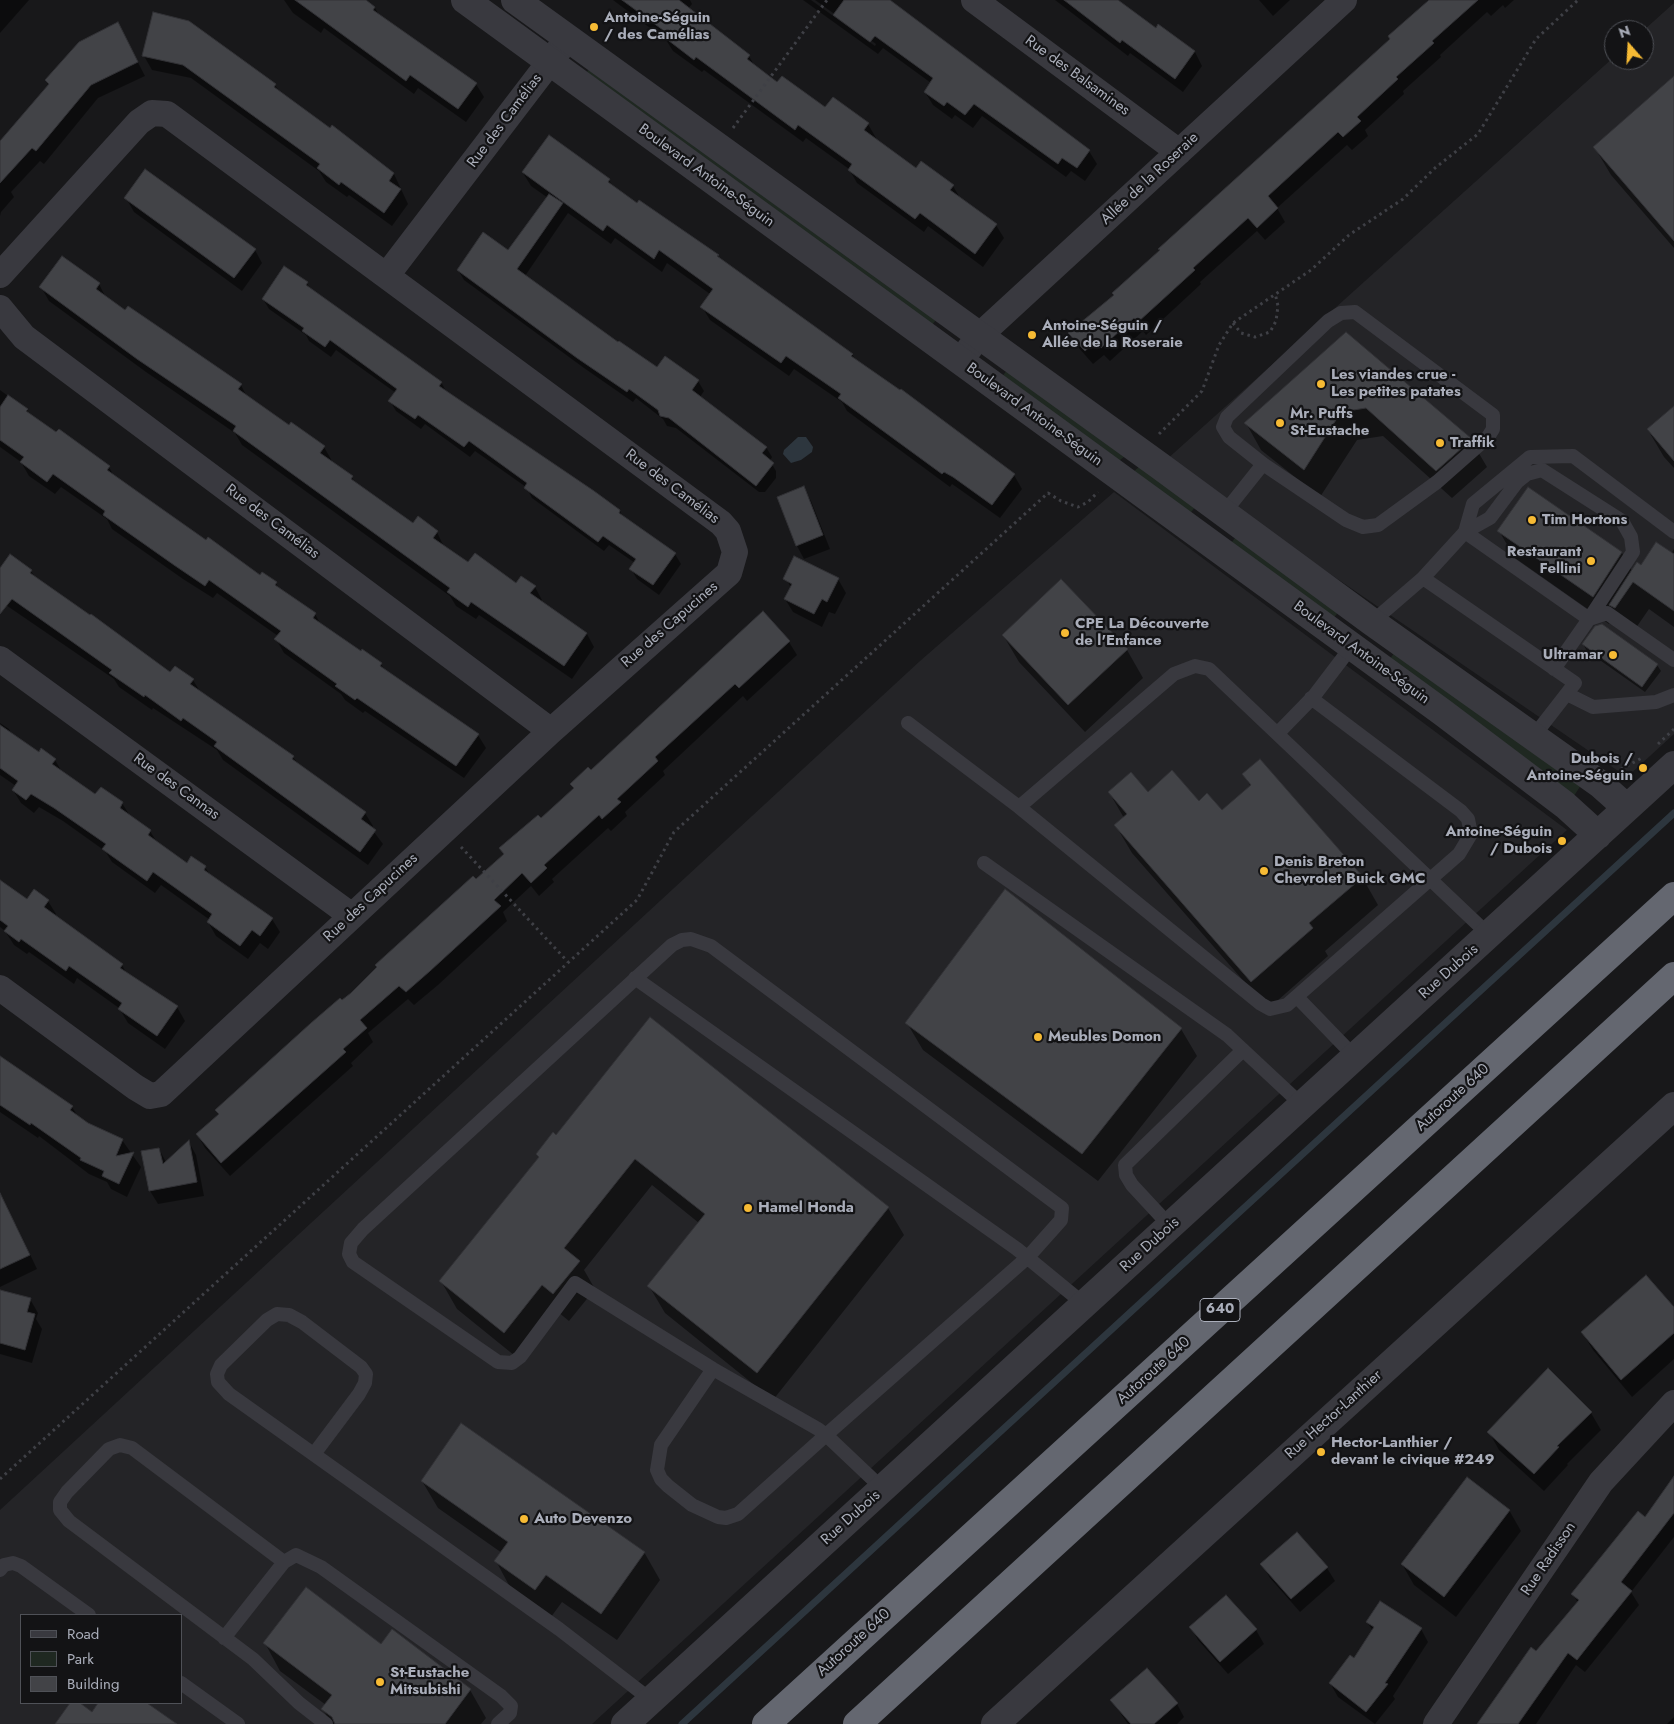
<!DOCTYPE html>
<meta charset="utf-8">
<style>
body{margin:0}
#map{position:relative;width:1674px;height:1724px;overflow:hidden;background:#18181a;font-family:Jost,sans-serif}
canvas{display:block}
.legend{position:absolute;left:20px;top:1614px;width:162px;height:90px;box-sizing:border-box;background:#131315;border:1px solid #4f5157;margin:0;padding:6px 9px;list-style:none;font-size:15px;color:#aaaeba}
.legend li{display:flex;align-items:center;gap:10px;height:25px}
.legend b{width:25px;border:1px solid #4f5157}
.north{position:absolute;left:1604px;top:20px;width:50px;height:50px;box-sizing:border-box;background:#131315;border:1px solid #4f5157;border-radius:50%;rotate:341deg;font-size:14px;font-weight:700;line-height:20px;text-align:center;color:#aaaeba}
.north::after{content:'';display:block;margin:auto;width:18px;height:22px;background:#f6ba34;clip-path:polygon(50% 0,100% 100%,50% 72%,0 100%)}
</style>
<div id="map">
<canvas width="1674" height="1724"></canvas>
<ul class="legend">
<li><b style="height:6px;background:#39393f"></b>Road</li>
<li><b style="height:14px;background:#1f2821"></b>Park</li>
<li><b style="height:14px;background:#424347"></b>Building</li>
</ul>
<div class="north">N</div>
</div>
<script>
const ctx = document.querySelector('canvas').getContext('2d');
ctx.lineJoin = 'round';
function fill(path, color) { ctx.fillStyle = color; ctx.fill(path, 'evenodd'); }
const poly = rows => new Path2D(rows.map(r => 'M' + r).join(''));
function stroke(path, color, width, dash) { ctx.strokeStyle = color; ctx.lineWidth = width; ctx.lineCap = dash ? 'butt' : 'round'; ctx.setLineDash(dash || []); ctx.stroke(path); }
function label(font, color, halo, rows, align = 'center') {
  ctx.font = font + ' Jost,sans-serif'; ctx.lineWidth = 4.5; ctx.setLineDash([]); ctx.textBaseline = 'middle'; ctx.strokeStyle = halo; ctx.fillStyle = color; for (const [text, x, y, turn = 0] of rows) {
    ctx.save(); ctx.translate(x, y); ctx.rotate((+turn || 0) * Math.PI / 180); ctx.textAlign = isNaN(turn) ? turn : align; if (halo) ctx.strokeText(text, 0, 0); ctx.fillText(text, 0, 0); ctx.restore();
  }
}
fill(poly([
 [1674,3,1674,734,1627,777,1165,461,1614,57,1614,60,1644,60,1644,30],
 [1114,492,1567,830,592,1724,0,1724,0,1510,920,661],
 [21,1615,181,1615,181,1703,21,1703]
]), '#242427');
fill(poly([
 [592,65,938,317,930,328,584,76],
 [1008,369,1128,454,1116,463,1000,379],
 [1141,465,1196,506,1188,516,1131,474],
 [1237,535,1340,610,1332,620,1229,546],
 [1396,651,1581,785,1574,796,1388,661]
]), '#1f2821');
fill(poly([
 [798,437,806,437,813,447,812,452,801,460,791,463,783,454,784,450]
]), '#2d363e');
fill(poly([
 [0,0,29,0,0,33],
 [284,0,363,0,375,8,379,15,476,84,484,97,466,122,418,88,414,94,324,28,321,33,293,13],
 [613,0,690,0,692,4,688,9,749,56,755,67,777,84,826,109,833,99,868,124,876,138,875,139,916,169,953,186,960,198,996,225,1004,238,983,267,928,226,924,232,857,183,849,169,806,138,803,142,704,70,702,72,673,51,666,40],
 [803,0,811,0,875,46,876,44,815,0,887,0,1089,151,1097,164,1085,181,1071,171,1066,177,982,116,973,128,955,115,952,119,933,105,925,92,931,83,883,48,878,54],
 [1055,0,1115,0,1156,30,1159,26,1195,52,1202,66,1183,92,1130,53,1128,56],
 [1259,0,1290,0,1273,16],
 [1428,0,1514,0,1505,8,1503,5,1491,16,1487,12,1440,55,1441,57,1403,91,1404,94,1365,130,1368,136,1352,150,1347,145,1277,208,1285,222,1265,240,1257,231,1200,282,1201,284,1146,335,1143,331,1110,361,1104,355,1093,364,1078,347,1070,333,1115,296,1392,40],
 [118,24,145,76,98,98,44,164,40,161,11,192,14,197,1,212,0,216,0,140,2,141,49,86,46,80],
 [144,56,275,85,280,93,394,174,408,204,392,226,349,195,347,197,326,182,319,171,191,78,152,70],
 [1674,78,1674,248,1611,175,1595,148],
 [523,173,609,180,613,187,718,256,720,260,852,354,856,361,1014,475,1022,489,1000,518,962,491,952,484,950,487,847,411,842,402,794,369,789,376,710,320,702,307,710,294,667,263,662,272,615,238,611,244,568,213,525,276,618,344,657,369,666,357,698,381,704,391,700,397,766,447,772,457,770,461,776,471,776,478,765,492,759,492,676,428,667,426,663,419,636,398,633,402,584,368,464,280,458,270,508,252,548,198,531,186],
 [126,198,255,250,262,263,242,291,134,212],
 [307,283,311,291,441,382,447,393,620,511,623,518,675,554,681,564,659,595,637,579,631,569,635,563,609,545,604,551,532,498,526,487,475,451,470,457,425,424,421,429,396,411,390,401,396,393,336,350,331,357,309,341,306,335,269,309,263,299],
 [99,284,106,298,241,385,247,397,289,427,324,447,332,461,331,462,352,477,355,484,413,525,437,532,444,547,468,564,516,585,535,587,542,600,541,602,587,634,594,647,572,679,479,615,476,619,456,606,450,596,242,445,235,433,146,372,49,301,41,287],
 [1346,333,1471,440,1487,467,1452,498,1383,436,1357,440,1320,497,1261,450,1246,423],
 [0,390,27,410,30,416,109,467,115,478,207,541,260,576,276,583,279,589,315,614,321,625,381,664,385,671,478,735,486,748,464,778,365,711,363,713,345,700,341,694,284,653,276,639,278,636,217,593,213,598,183,579,112,529,107,519,61,487,55,494,29,476,21,462,0,447],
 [1674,407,1674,468,1664,457,1648,430],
 [803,488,811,501,830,549,804,559,797,546],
 [1528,488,1622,553,1632,571,1671,554,1674,549,1674,627,1649,609,1631,635,1616,614,1609,624,1515,558,1499,531],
 [0,570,31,571,36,579,171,674,175,668,193,680,201,693,293,757,298,764,365,813,373,826,371,828,383,844,368,865,223,760,217,750,153,708,152,710,119,687,114,679,0,601],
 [838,579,846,593,835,614,829,612,822,627,793,612,785,599,791,588,787,580],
 [1003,635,1127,650,1143,678,1085,732,1019,662],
 [789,642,797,655,747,701,743,696,663,771,665,775,625,812,627,816,611,831,608,828,552,879,554,882,539,896,531,886,503,912,507,921,438,985,414,1005,408,999,368,1033,373,1042,351,1063,353,1066,230,1176,205,1148,197,1134,505,855,501,849,541,820,591,772],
 [1583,644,1657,665,1661,671,1645,692,1587,651],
 [0,723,9,729,12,735,39,754,55,760,62,772,96,796,122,803,130,816,150,831,158,844,187,865,192,858,205,867,210,875,272,919,280,932,268,949,260,943,248,959,216,936,208,922,210,920,161,885,155,893,112,862,105,851,63,821,39,807,34,813,21,803,13,790,16,786,0,775],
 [1244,775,1362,877,1378,905,1325,951,1328,956,1268,1009,1132,853,1116,826,1124,818,1109,792,1148,793,1199,803,1222,812,1251,787],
 [0,882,27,901,48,901,56,914,54,916,122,965,127,974,177,1007,185,1021,165,1049,128,1023,119,1008,77,978,74,984,29,952,27,954,14,945,5,931,0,927],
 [907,1023,1181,1029,1197,1056,1098,1181,923,1050],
 [0,1057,72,1107,79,1118,87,1124,122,1140,141,1167,127,1197,111,1189,107,1182,89,1174,39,1136,38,1138,0,1112],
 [557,1136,888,1208,904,1235,773,1400,665,1313,649,1286,699,1223,652,1185,584,1270,595,1289,569,1321,558,1312,520,1360,457,1309,441,1281],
 [189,1142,196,1155,204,1196,158,1204,150,1191,159,1149,166,1162],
 [0,1216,16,1225,37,1269,0,1287],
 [0,1291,30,1299,38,1313,36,1319,42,1329,32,1363,0,1354],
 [1674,1309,1674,1359,1632,1397,1593,1350,1582,1332],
 [1591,1413,1601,1430,1567,1464,1568,1465,1544,1491,1499,1450,1489,1432],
 [1674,1479,1674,1537,1631,1592,1639,1605,1585,1672,1576,1665,1536,1724,1478,1724,1578,1603,1573,1594,1645,1518],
 [422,1481,644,1552,660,1580,617,1640,562,1602,551,1617,511,1589,496,1561,502,1553,438,1508],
 [1509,1510,1521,1531,1456,1617,1414,1585,1402,1564],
 [1262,1564,1327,1568,1335,1581,1300,1612,1270,1578],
 [1367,1622,1421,1629,1428,1642,1393,1696,1395,1699,1375,1724,1338,1697,1330,1683,1354,1660,1373,1631],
 [1191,1627,1256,1630,1264,1644,1228,1674,1198,1640],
 [265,1643,381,1646,470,1690,486,1718,481,1724,331,1724,323,1709,326,1705,280,1671],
 [1112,1701,1177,1704,1184,1717,1177,1724,1128,1724],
 [72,1703,77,1703,92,1713,100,1703,145,1703,175,1724,57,1724],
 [1674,1717,1674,1724,1667,1724]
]), '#0007');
stroke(poly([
 [682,1724,1674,813]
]), '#2d363e', 7);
const building = poly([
 [295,0,366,0,375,7,373,10,477,83,458,109,410,75,406,81,295,0],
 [622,0,679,0,750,55,747,59,777,82,782,76,825,107,833,97,869,123,864,130,916,168,921,161,954,185,950,190,997,224,975,254,920,213,915,219,848,170,852,164,798,125,795,130,696,57,694,60,664,37,667,33,622,0],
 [844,0,890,0,1090,150,1077,168,1062,158,1058,164,974,104,965,115,947,102,944,106,924,92,933,78,875,36,870,42,833,15,844,0],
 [1064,0,1118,0,1156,28,1158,24,1195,51,1175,79,1122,40,1120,43,1064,0],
 [1429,0,1478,0,1432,41,1434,43,1396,77,1398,79,1357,117,1361,121,1343,137,1338,132,1268,196,1278,208,1257,228,1248,218,1193,268,1195,270,1138,322,1134,318,1101,348,1095,342,1085,351,1068,333,1114,295,1112,293,1160,250,1158,249,1390,39,1388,36,1429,0],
 [153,12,189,21,276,84,274,87,330,128,332,125,394,173,389,181,401,189,384,213,341,182,339,185,317,168,320,164,183,65,142,56,153,12],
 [118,22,138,62,91,85,36,151,32,148,0,183,0,141,49,84,45,80,79,42,118,22],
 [1674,76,1674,241,1593,147,1674,76],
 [549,135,610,179,608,182,637,203,639,200,719,255,717,256,853,354,851,356,900,390,901,389,1015,474,992,505,953,477,944,472,942,474,838,398,841,394,786,356,781,363,700,307,713,289,659,250,654,259,607,225,603,231,522,172,549,135],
 [145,169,256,249,234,278,124,198,145,169],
 [549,194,563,203,517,269,618,342,619,341,657,367,665,356,699,380,692,390,767,447,762,453,774,463,756,486,669,418,660,416,658,410,629,389,627,392,577,358,457,270,483,232,508,250,549,194],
 [62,256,100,283,96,289,125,310,128,306,172,336,242,384,238,389,289,425,291,422,325,446,320,453,353,476,351,479,413,523,418,516,438,531,433,538,468,562,475,553,516,583,521,576,536,586,530,593,587,633,564,666,471,602,468,607,447,592,450,588,233,431,236,426,137,359,39,287,62,256],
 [284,266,308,282,306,285,442,382,439,386,594,491,620,510,619,513,676,553,653,585,629,569,636,559,603,536,598,542,524,488,527,483,469,441,464,447,418,415,415,419,388,401,397,389,330,340,325,347,302,331,304,328,262,299,284,266],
 [1346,332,1472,439,1436,471,1366,408,1341,412,1304,470,1244,423,1346,332],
 [8,395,28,409,26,411,56,432,59,429,110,466,107,470,162,509,206,540,208,537,260,575,262,572,277,582,275,585,316,613,313,618,361,651,362,649,382,663,380,666,479,734,456,766,357,698,355,700,335,686,337,684,274,639,281,631,209,580,205,586,174,565,103,515,105,511,53,474,47,482,20,462,24,457,0,440,0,407,8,395],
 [1674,406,1674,461,1647,429,1674,406],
 [804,486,823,535,796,546,777,497,804,486],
 [1528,487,1622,552,1593,597,1497,531,1528,487],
 [1656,542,1674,554,1674,611,1633,582,1615,608,1609,605,1637,562,1641,565,1656,542],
 [10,554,32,570,30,573,90,615,91,614,170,672,175,666,194,679,190,684,294,756,292,759,366,812,361,819,376,830,360,852,214,746,217,742,183,718,181,721,145,695,144,697,109,673,112,670,12,599,0,614,0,568,10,554],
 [794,556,839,578,827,602,822,599,814,614,784,599,792,584,783,579,794,556],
 [1061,579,1128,649,1068,705,1002,635,1061,579],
 [763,611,790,641,739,688,735,684,655,757,658,761,617,799,621,802,602,819,599,815,544,865,547,868,531,883,522,873,494,900,501,906,430,971,406,992,399,986,360,1020,367,1028,343,1049,346,1052,221,1163,196,1134,219,1114,215,1110,311,1023,340,998,342,1000,351,993,377,967,375,965,473,876,476,879,504,854,499,848,538,815,541,818,574,788,570,784,588,767,591,770,763,611],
 [1602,624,1658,664,1642,687,1582,644,1595,626,1602,624],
 [0,725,39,752,41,748,56,759,52,764,95,794,101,787,123,802,120,808,151,830,148,835,187,863,191,856,206,866,204,870,273,918,260,936,252,930,240,946,207,922,212,914,153,872,147,881,102,849,106,844,54,808,31,794,26,800,12,790,18,781,0,768,0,725],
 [1260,759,1363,877,1309,923,1313,928,1251,982,1114,825,1127,814,1108,792,1131,772,1148,792,1172,770,1199,801,1207,793,1222,810,1251,785,1242,774,1260,759],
 [0,880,27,899,34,889,49,900,44,907,123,964,120,968,178,1006,157,1036,118,1009,122,1003,69,966,66,971,21,939,19,942,4,931,8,926,0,920,0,880],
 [1005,889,1182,1028,1082,1154,905,1023,1005,889],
 [650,1017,889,1207,757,1373,647,1286,705,1214,635,1159,564,1248,580,1261,553,1294,542,1285,504,1333,439,1281,539,1157,536,1154,553,1132,556,1135,650,1017],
 [0,1056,73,1106,70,1110,88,1123,123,1139,116,1156,134,1152,119,1184,102,1176,104,1171,80,1160,81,1158,31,1123,30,1125,0,1105,0,1056],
 [189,1140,197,1182,149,1191,141,1151,159,1148,163,1164,189,1140],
 [0,1193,30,1255,0,1269,0,1193],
 [1646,1275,1674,1307,1674,1333,1621,1380,1581,1332,1646,1275],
 [0,1290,31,1298,27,1312,35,1314,25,1350,0,1343,0,1290],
 [1548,1368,1592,1412,1557,1446,1559,1447,1534,1474,1487,1432,1548,1368],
 [461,1423,645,1552,601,1614,546,1575,535,1590,494,1561,508,1542,421,1481,461,1423],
 [1674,1476,1674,1513,1621,1582,1632,1591,1599,1632,1577,1660,1568,1653,1518,1724,1477,1724,1531,1647,1536,1651,1579,1600,1571,1594,1638,1511,1645,1517,1674,1476],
 [1467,1477,1510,1510,1444,1597,1401,1564,1467,1477],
 [1297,1532,1328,1567,1291,1599,1260,1564,1297,1532],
 [306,1587,381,1644,392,1629,471,1689,445,1724,335,1724,332,1717,321,1709,332,1695,263,1643,306,1587],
 [1226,1595,1257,1629,1220,1662,1189,1627,1226,1595],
 [1380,1601,1422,1628,1385,1683,1388,1684,1366,1712,1329,1683,1350,1655,1354,1658,1374,1627,1366,1622,1380,1601],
 [1147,1668,1178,1703,1154,1724,1131,1724,1110,1700,1147,1668],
 [70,1703,80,1703,92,1712,98,1703,147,1703,177,1724,55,1724,70,1703]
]);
fill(building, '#424347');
stroke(building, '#323236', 1);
stroke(poly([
 [733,128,827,0],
 [1233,323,1241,333,1255,337,1270,332,1276,321,1278,306,1275,293],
 [1159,434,1202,391,1219,345,1233,323,1311,270,1349,235,1403,199,1435,168,1478,134,1536,39,1578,0],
 [1658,744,1674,729],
 [1621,769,1642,758],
 [461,847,568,962],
 [0,1479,637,900,674,832,1048,493,1061,501,1078,507,1088,502,1098,492]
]), '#3f4046', 3, [2.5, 4]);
stroke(poly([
 [1224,513,1263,464,1346,520,1363,527,1378,525,1437,482,1488,437,1493,429,1493,415,1355,312,1341,313,1328,321,1227,417,1223,427,1229,437,1263,464],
 [1465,532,1490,518,1517,482,1527,474,1542,470,1622,521,1631,537,1633,552,1589,619],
 [1465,532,1473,504,1530,457,1573,456,1674,532],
 [1423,578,1465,532,1589,619,1554,669],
 [1589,619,1607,613,1674,660],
 [1372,622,1423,578,1575,683,1533,737],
 [1567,694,1593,707,1656,702,1674,695],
 [908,723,1019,807,1261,1004,1270,1009,1287,1005,1459,854,1471,834,1468,819,1461,811,1311,698],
 [1278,733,1314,696,1352,646],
 [1019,807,1174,674,1195,666,1209,669,1489,935],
 [984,863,1227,1035,1302,1105],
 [635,978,1017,1249,1084,1304],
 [1297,997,1355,1057],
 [1170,1226,1132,1185,1126,1175,1125,1165,1243,1050],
 [713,1369,661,1445,657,1470,661,1479,668,1486,692,1505,718,1517,726,1518,738,1514,826,1435,1028,1257,1061,1220,1062,1208,711,946,691,939,682,940,672,945,363,1229,351,1243,349,1254,353,1262,498,1362,512,1363,520,1357,575,1283,713,1369,818,1429,826,1435,883,1489],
 [314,1454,359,1394,365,1383,366,1374,361,1367,302,1322,289,1315,277,1314,267,1320,221,1365,217,1374,218,1382,229,1394,559,1629,651,1700],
 [0,1570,4,1565,13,1563,21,1566,89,1615],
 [224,1638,284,1562],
 [181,1683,238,1724],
 [326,1724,299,1703,253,1659,69,1521,60,1510,60,1502,67,1492,109,1449,120,1445,132,1448,284,1562,296,1555,321,1567,501,1696,511,1706,510,1713,498,1724]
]), '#39393f', 14);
stroke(poly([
 [974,0,1179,152],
 [0,275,139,122,152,113,167,114,721,523,728,531,735,552,729,573,551,731,161,1094,150,1096,135,1087,0,988],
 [387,275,568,38],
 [0,308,24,337,551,731],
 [960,361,979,336,1344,0],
 [0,659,352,916],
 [1436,1724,1601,1482,1674,1403]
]), '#39393f', 26);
stroke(poly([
 [465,0,1442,712,1565,805,1598,835],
 [515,0,1160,466,1372,622,1600,784,1627,808],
 [625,1724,1674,765],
 [995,1724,1674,1106]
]), '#39393f', 28);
stroke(poly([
 [766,1724,1674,896],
 [857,1724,1674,976]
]), '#646770', 28);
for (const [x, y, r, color] of [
 [594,27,5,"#f6ba34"],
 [1032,335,5,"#f6ba34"],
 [1321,384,5,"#f6ba34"],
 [1280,423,5,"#f6ba34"],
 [1440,443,5,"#f6ba34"],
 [1532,520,5,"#f6ba34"],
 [1591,561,5,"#f6ba34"],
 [1065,633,5,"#f6ba34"],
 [1613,655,5,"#f6ba34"],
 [1643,768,5,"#f6ba34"],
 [1562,841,5,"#f6ba34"],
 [1264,871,5,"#f6ba34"],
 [1038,1037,5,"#f6ba34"],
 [748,1208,5,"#f6ba34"],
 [1321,1452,5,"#f6ba34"],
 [524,1519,5,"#f6ba34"],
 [380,1682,5,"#f6ba34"]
]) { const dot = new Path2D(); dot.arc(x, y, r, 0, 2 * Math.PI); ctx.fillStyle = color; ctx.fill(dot); stroke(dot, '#131315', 2); }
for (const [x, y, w] of [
 [1220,1310,40]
]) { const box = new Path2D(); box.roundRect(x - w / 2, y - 11.5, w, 23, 4); ctx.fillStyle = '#131315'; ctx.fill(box); stroke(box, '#aaaeba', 1); }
label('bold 14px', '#aaaeba', null, [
 ["640",1220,1310]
]);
label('bold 15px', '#aaaeba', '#131315', [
 ["Antoine-Séguin",604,18],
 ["/ des Camélias",604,35],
 ["Antoine-Séguin /",1042,326],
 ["Allée de la Roseraie",1042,343],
 ["Les viandes crue -",1331,375],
 ["Les petites patates",1331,392],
 ["Mr. Puffs",1290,414],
 ["St-Eustache",1290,431],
 ["Traffik",1450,443],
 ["Tim Hortons",1542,520],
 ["Restaurant",1581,552,"right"],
 ["Fellini",1581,569,"right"],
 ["CPE La Découverte",1075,624],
 ["de l'Enfance",1075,641],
 ["Ultramar",1603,655,"right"],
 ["Dubois /",1633,759,"right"],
 ["Antoine-Séguin",1633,776,"right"],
 ["Antoine-Séguin",1552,832,"right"],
 ["/ Dubois",1552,849,"right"],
 ["Denis Breton",1274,862],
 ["Chevrolet Buick GMC",1274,879],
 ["Meubles Domon",1048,1037],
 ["Hamel Honda",758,1208],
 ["Hector-Lanthier /",1331,1443],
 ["devant le civique #249",1331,1460],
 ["Auto Devenzo",534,1519],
 ["St-Eustache",390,1673],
 ["Mitsubishi",390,1690]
], 'left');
label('15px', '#aaaeba', '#131315', [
 ["Rue des Balsamines",1077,76,36],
 ["Rue des Camélias",505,121,-53],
 ["Boulevard Antoine-Séguin",706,176,36],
 ["Allée de la Roseraie",1150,179,-43],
 ["Boulevard Antoine-Séguin",1034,415,36],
 ["Rue des Camélias",672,487,37],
 ["Rue des Camélias",272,522,37],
 ["Rue des Capucines",670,625,-41],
 ["Boulevard Antoine-Séguin",1361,653,36],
 ["Rue des Cannas",176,787,36],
 ["Rue des Capucines",371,898,-43],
 ["Rue Dubois",1449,972,-42],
 ["Autoroute 640",1453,1098,-42],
 ["Rue Dubois",1150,1245,-42],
 ["Autoroute 640",1154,1371,-42],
 ["Rue Hector-Lanthier",1334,1415,-42],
 ["Rue Dubois",851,1518,-42],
 ["Rue Radisson",1549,1559,-56],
 ["Autoroute 640",854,1643,-42]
]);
</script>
